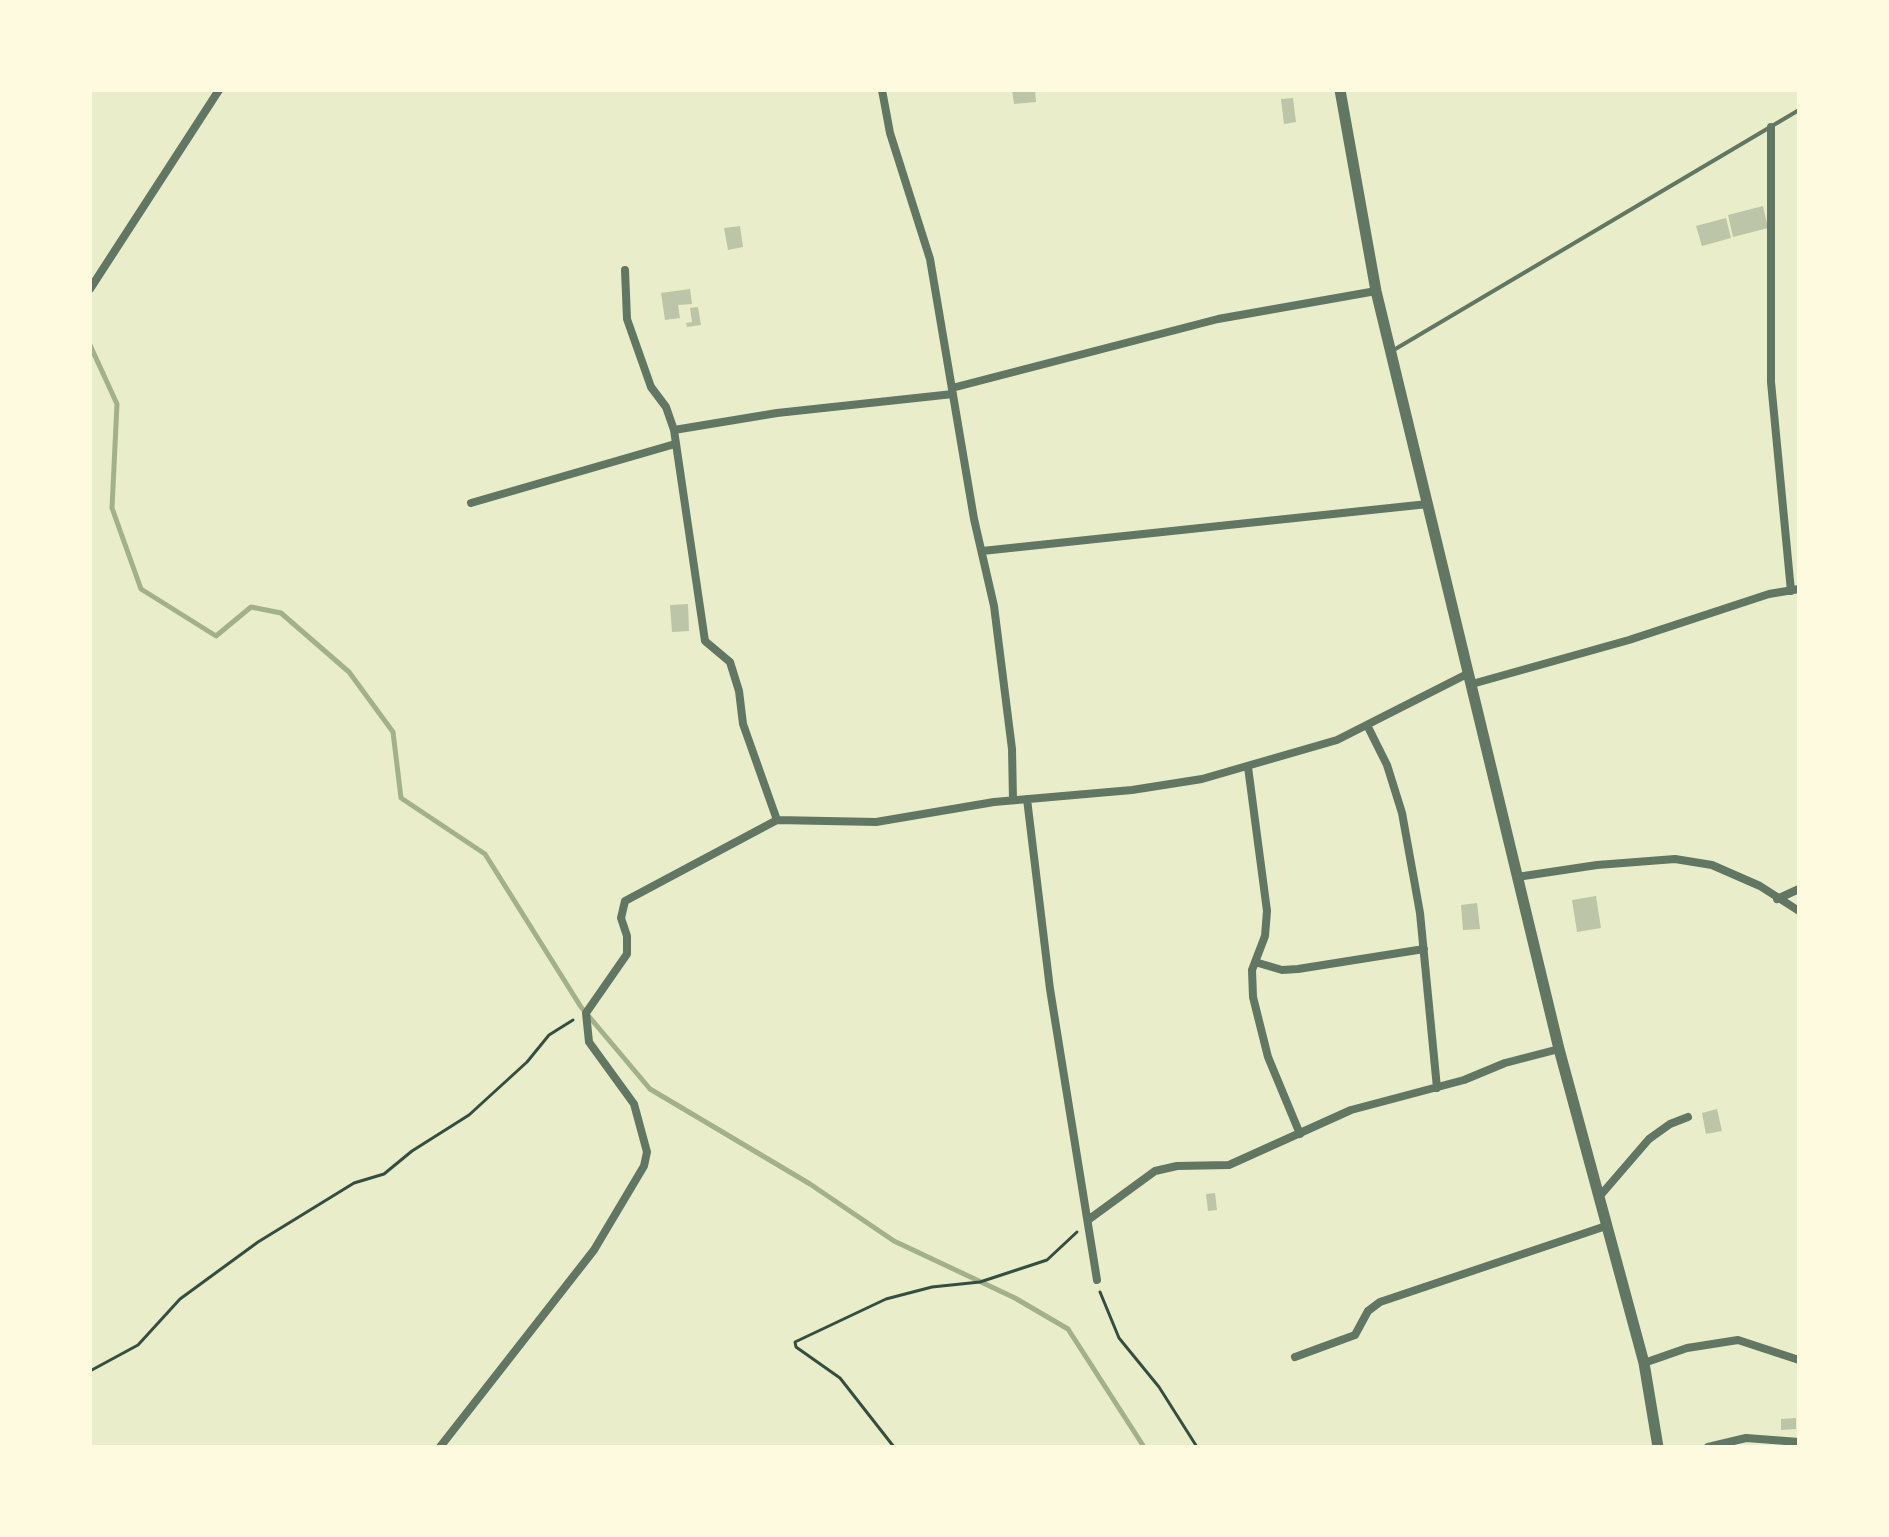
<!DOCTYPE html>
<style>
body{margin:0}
#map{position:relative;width:1889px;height:1537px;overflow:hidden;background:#e9edc9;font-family:"IBM Plex Sans",sans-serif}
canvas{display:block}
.frame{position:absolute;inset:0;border:92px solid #fefae0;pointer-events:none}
</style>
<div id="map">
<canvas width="1889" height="1537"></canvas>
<div class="frame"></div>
</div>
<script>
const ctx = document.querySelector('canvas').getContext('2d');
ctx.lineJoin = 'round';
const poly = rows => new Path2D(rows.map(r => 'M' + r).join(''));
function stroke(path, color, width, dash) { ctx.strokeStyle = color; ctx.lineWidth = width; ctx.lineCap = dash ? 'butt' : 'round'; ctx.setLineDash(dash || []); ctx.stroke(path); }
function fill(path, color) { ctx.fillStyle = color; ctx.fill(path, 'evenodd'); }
stroke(poly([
 [90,345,117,404,112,508,141,589,216,636,251,607,281,613,349,672,393,732,401,798,485,854,581,1007,650,1089,810,1184,894,1241,1015,1298,1068,1329,1144,1447]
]), '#a3b18a', 5);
fill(poly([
 [1012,90,1035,90,1036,102,1014,104],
 [1293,98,1296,122,1284,124,1281,99],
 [1763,206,1768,228,1733,237,1728,215],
 [1726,218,1731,238,1702,246,1696,226],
 [740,226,743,247,728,250,724,228],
 [690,289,692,304,678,305,680,318,665,320,661,293],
 [698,307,701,325,687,327,686,323,692,322,690,308],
 [688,604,689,631,672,632,670,605],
 [1596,896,1601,928,1577,932,1572,900],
 [1477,903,1480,929,1463,930,1461,905],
 [1717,1109,1722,1131,1706,1134,1702,1113],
 [1215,1193,1217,1210,1208,1211,1206,1194],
 [1796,1418,1796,1429,1781,1430,1781,1419]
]), '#bcc5a7');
stroke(poly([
 [1100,1292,1119,1338,1159,1387,1197,1447],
 [90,1371,138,1345,180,1299,258,1242,354,1183,384,1174,412,1151,469,1115,527,1062,549,1035,573,1020],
 [894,1447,840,1378,796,1347,795,1342,886,1299,932,1287,980,1282,1047,1260,1077,1232]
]), '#344e41', 3);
stroke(poly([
 [1392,351,1799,110]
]), '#617663', 4);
stroke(poly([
 [882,90,890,133,930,259,974,519,994,606,1012,749,1013,800],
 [1771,127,1771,382,1791,591],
 [625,270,627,319,651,387,666,407,674,430,705,641,730,662,739,691,743,724,777,820],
 [90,289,219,90],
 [952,388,1218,319,1376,291],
 [674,430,777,413,953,394],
 [471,503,675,444],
 [982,551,1428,504],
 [1472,684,1629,640,1769,594,1799,589],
 [1368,727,1387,765,1402,813,1420,913,1437,1088],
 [1248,767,1267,911,1265,936,1252,970,1253,997,1268,1057,1300,1134],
 [1027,799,1050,989,1097,1280],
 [1517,877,1597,865,1675,859,1712,865,1760,886,1799,911],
 [1777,899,1799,889],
 [1255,962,1282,970,1298,969,1424,949],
 [1599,1197,1649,1139,1670,1124,1688,1117],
 [1088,1220,1155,1171,1177,1166,1229,1165,1351,1110,1464,1080,1505,1063,1559,1049],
 [1295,1357,1355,1335,1368,1311,1380,1302,1606,1226],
 [1644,1363,1687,1348,1738,1340,1799,1360],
 [440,1447,594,1250,644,1166,647,1152,634,1104,589,1042,586,1013,627,954,627,936,621,918,625,901,777,820,876,822,994,802,1132,790,1202,779,1337,740,1469,673],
 [1708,1447,1746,1438,1799,1442]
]), '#617663', 8);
stroke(poly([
 [1340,90,1376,291,1559,1049,1644,1363,1658,1447]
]), '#617663', 11);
</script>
